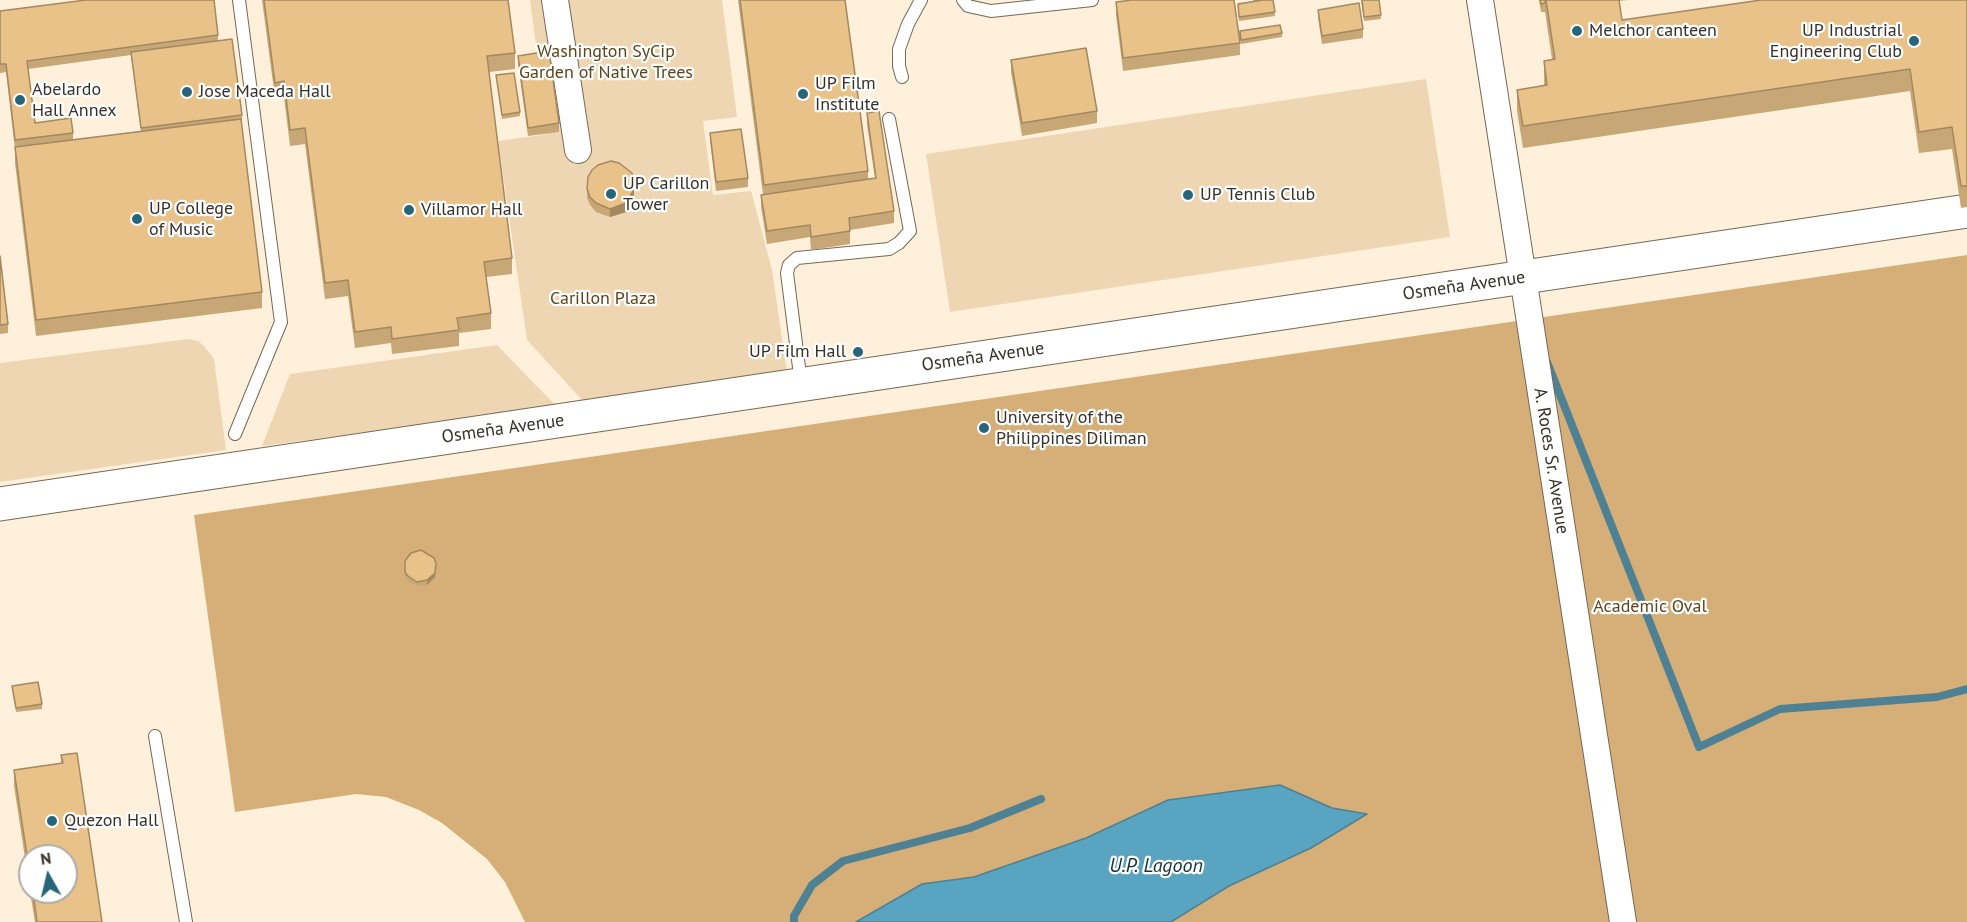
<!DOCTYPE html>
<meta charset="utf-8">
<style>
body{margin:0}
#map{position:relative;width:1967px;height:922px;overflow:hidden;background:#fff0db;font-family:"PT Sans",sans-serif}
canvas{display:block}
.north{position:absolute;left:18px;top:844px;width:60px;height:60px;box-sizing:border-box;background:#fff;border:2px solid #aeaca9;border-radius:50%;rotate:352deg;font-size:16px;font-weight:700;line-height:24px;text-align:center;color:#353028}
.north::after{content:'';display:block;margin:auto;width:21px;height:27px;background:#27657b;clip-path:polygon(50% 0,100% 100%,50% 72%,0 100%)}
</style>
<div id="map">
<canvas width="1967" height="922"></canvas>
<div class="north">N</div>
</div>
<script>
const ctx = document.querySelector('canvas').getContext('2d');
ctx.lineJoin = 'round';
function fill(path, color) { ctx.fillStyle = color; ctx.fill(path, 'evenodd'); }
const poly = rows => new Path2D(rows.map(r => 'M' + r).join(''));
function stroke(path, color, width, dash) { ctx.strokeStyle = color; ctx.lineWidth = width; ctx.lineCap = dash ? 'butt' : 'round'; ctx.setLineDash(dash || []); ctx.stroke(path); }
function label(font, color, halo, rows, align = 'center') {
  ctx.font = font + ' "PT Sans",sans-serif'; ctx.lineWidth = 4.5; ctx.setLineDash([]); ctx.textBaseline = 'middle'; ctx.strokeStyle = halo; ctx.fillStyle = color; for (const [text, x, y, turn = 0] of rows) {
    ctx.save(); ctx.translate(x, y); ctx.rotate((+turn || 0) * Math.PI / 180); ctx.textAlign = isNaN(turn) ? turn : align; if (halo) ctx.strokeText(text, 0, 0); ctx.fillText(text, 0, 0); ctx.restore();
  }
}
fill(poly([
 [530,0,722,0,737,117,703,121,713,195,751,191,772,270,787,373,583,401,527,340,498,141,548,134],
 [1426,79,1450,237,950,312,926,154],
 [189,339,198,341,204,346,214,359,226,450,0,482,0,363],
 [497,345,557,407,262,446,290,374]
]), '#efd6b2');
fill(poly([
 [1967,255,1967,922,1171,922,1229,886,1311,848,1366,814,1332,808,1280,785,1168,800,1086,838,974,877,922,884,856,922,525,922,505,882,487,859,442,823,419,810,386,797,356,794,235,812,194,515]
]), '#d5af77');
const water = poly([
 [1280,785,1332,808,1367,814,1311,848,1229,886,1171,922,856,922,922,884,974,877,1086,838,1168,800,1280,785]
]);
fill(water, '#59a4c1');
stroke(water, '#4e8193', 1.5);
stroke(poly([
 [1547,362,1699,747,1780,709,1937,697,1967,689],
 [794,922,794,916,812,885,843,861,970,828,1041,799]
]), '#4e8193', 8);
const lane = poly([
 [963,0,968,6,991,11,1092,0],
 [902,77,899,66,899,49,908,24,921,0],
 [801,383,787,273,789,265,797,258,889,249,899,243,910,231,889,119],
 [235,434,281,322,239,0],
 [155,736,186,922]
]);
const street = poly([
 [555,0,578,150],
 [1480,0,1623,922]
]);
const secondary = poly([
 [0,504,1967,211]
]);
stroke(lane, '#756856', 14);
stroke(street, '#756856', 28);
stroke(secondary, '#756856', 35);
stroke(lane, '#fff', 12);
stroke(street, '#fff', 26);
stroke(secondary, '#fff', 33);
fill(poly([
 [262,0,508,0,515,53,515,69,489,72,512,258,512,274,486,277,491,313,491,329,459,333,459,346,392,354,391,343,355,348,348,296,325,299,305,144,290,146,284,97,275,98],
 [738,0,845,0,868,171,868,179,875,178,867,125,867,113,894,211,894,223,850,230,850,244,811,250,810,237,767,244,761,207,761,195,763,195],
 [1253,0,1273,0,1275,16,1239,21,1238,4,1253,1],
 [1361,0,1379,0,1381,19,1364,21],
 [1539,0,1628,0,1619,1,1622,20,1967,0,1967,207,1961,208,1952,149,1919,153,1910,91,1523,148,1517,111,1517,90,1544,86,1544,61,1552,59,1545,12,1541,12],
 [1116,2,1240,43,1240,55,1123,71,1116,15],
 [1318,10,1363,29,1363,38,1322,44,1318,18],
 [0,11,218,35,218,41,242,115,242,124,241,124,262,292,262,308,36,336,15,163,15,149,6,72,0,73],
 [131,55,141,131,73,140,73,133,35,123,28,69],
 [1240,31,1282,33,1282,37,1241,44],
 [518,56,559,123,559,132,528,136,518,64],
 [1011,60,1097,111,1097,123,1022,136,1011,72],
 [496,75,520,112,520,116,502,119],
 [710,133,748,178,748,187,716,191,710,141],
 [587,189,634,198,626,212,610,217,596,212,590,205,587,198],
 [0,256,8,324,8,333,0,334],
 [405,561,436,567,435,577,427,585,417,586,408,581,405,576],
 [12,686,42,704,42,709,16,712],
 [61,755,102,922,35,922,30,892,66,892,30,856,30,891,14,786,14,770,61,763]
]), '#c8a776');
fill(poly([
 [634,189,634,198,626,212,610,217,610,209],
 [436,563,435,577,427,585,427,580]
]), '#a38860');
const building = poly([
 [86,0,214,0,218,35,27,61,35,123,71,118,73,133,15,140,6,64,0,64,0,11,86,0],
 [264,0,508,0,515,53,487,56,512,258,484,262,491,313,457,318,459,330,392,339,391,327,355,332,348,280,325,283,305,128,290,130,284,81,275,83,264,0],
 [740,0,845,0,868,171,764,185,740,0],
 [1132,0,1234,0,1240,43,1123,58,1116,2,1132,0],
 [1263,0,1273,0,1275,12,1239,17,1238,4,1263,0],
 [1362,0,1379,0,1381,15,1364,17,1362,0],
 [1540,0,1545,0,1545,3,1541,4,1540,0],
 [1546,0,1619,0,1622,20,1761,0,1967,0,1967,186,1961,186,1952,127,1919,132,1910,69,1523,126,1517,90,1547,85,1544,61,1555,59,1546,0],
 [1359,3,1363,29,1322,36,1318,10,1359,3],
 [1280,25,1282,33,1241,40,1240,31,1280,25],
 [232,39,242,115,141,128,131,52,232,39],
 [1086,48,1097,111,1022,123,1011,60,1086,48],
 [549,51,559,123,528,128,518,56,549,51],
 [514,73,520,112,502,115,496,75,514,73],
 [879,111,894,211,849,218,850,231,811,237,810,225,767,231,761,195,876,178,867,113,879,111],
 [241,119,262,292,36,320,15,147,241,119],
 [741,129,748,178,716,182,710,133,741,129],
 [611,161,619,163,632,173,634,189,626,203,610,209,596,203,590,197,587,189,588,177,592,170,598,165,611,161],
 [0,256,8,324,0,325,0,256],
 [421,550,434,558,436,563,435,573,427,580,417,582,408,576,405,572,405,561,411,553,421,550],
 [38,682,42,704,16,708,12,686,38,682],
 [77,753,102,922,37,922,33,892,66,892,66,856,30,856,30,875,14,770,63,763,61,755,77,753]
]);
fill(building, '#e9c289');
stroke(building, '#a38860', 1.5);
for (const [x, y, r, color] of [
 [1577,31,6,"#27657b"],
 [1914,41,6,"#27657b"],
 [187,92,6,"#27657b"],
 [803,94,6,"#27657b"],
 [20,100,6,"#27657b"],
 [611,194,6,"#27657b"],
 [1188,195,6,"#27657b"],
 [409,210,6,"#27657b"],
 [137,219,6,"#27657b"],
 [858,352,6,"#27657b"],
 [984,428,6,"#27657b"],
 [52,821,6,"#27657b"]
]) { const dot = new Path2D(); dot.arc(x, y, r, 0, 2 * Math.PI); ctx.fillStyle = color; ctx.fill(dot); stroke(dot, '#fff', 2); }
label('18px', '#353028', '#fff', [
 ["Melchor canteen",1589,31],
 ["UP Industrial",1902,31,"right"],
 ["Engineering Club",1902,52,"right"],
 ["UP Film",815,84],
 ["Institute",815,105],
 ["Abelardo",32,90],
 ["Hall Annex",32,111],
 ["Jose Maceda Hall",199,92],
 ["UP Carillon",623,184],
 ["Tower",623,205],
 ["UP Tennis Club",1200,195],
 ["UP College",149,209],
 ["of Music",149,230],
 ["Villamor Hall",421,210],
 ["UP Film Hall",846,352,"right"],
 ["University of the",996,418],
 ["Philippines Diliman",996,439],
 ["Quezon Hall",64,821]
], 'left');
label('18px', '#5e4418', '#fff', [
 ["Washington SyCip",606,52],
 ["Garden of Native Trees",606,73],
 ["Carillon Plaza",603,299],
 ["Academic Oval",1650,607]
]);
label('18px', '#353028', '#fff', [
 ["Osmeña Avenue",1464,286,-8],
 ["Osmeña Avenue",983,357,-8],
 ["Osmeña Avenue",503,429,-8],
 ["A. Roces Sr. Avenue",1551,461,81]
]);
label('italic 20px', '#103340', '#fff', [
 ["U.P. Lagoon",1156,866]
]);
</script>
